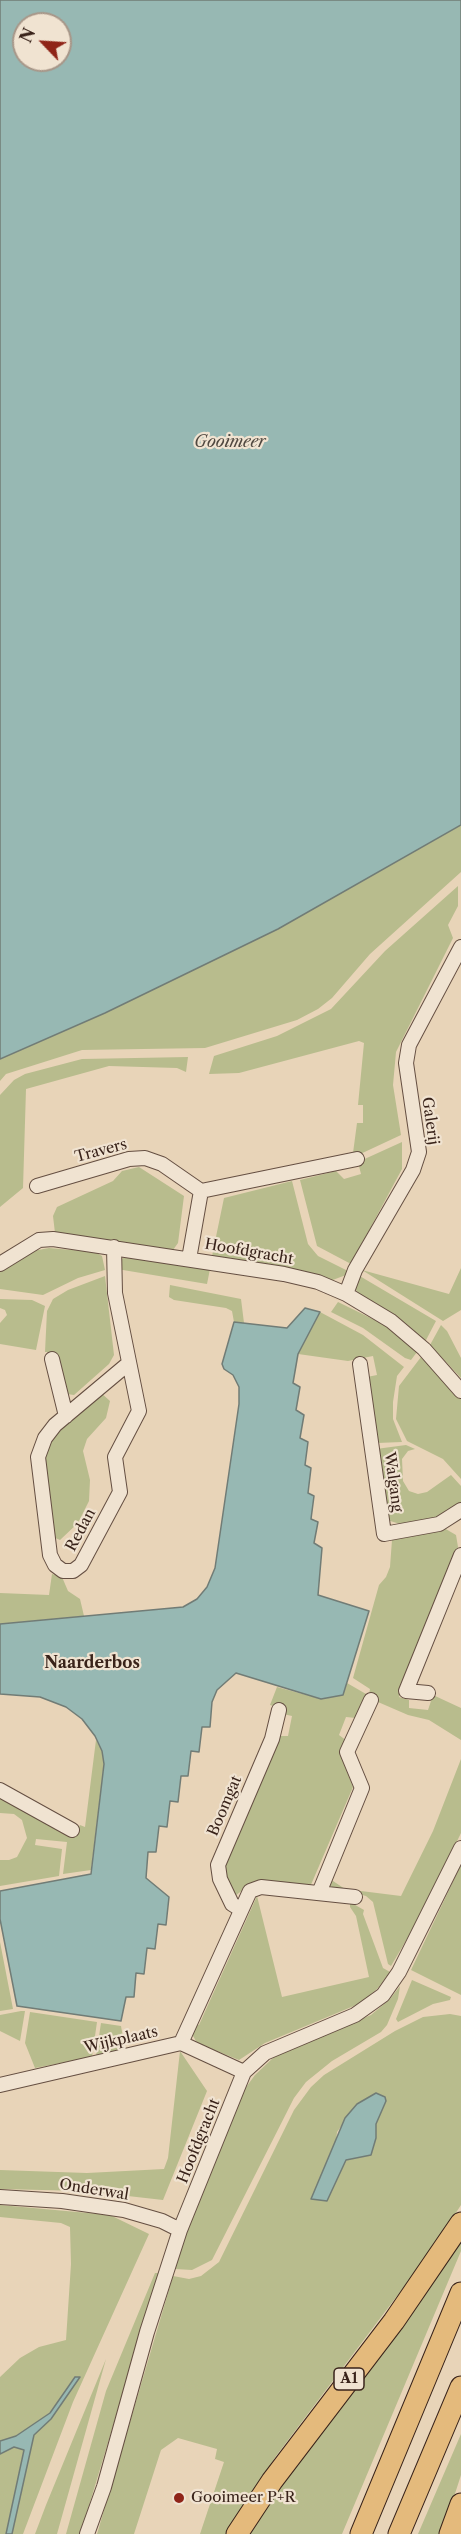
<!DOCTYPE html>
<style>
body{margin:0}
#map{position:relative;width:461px;height:2534px;overflow:hidden;background:#e8d4b8;font-family:"Libre Caslon Text",serif}
canvas{display:block}
.north{position:absolute;left:12px;top:12px;width:60px;height:60px;box-sizing:border-box;background:#f0e3d1;border:2px solid #a79688;border-radius:50%;rotate:295deg;font-size:16px;font-weight:700;line-height:24px;text-align:center;color:#39231a}
.north::after{content:'';display:block;margin:auto;width:21px;height:27px;background:#8f2418;clip-path:polygon(50% 0,100% 100%,50% 72%,0 100%)}
</style>
<div id="map">
<canvas width="461" height="2534"></canvas>
<div class="north">N</div>
</div>
<script>
const ctx = document.querySelector('canvas').getContext('2d');
ctx.lineJoin = 'round';
function fill(path, color) { ctx.fillStyle = color; ctx.fill(path, 'evenodd'); }
const poly = rows => new Path2D(rows.map(r => 'M' + r).join(''));
function stroke(path, color, width, dash) { ctx.strokeStyle = color; ctx.lineWidth = width; ctx.lineCap = dash ? 'butt' : 'round'; ctx.setLineDash(dash || []); ctx.stroke(path); }
function label(font, color, halo, rows, align = 'center') {
  ctx.font = font + ' "Libre Caslon Text",serif'; ctx.lineWidth = 4.5; ctx.setLineDash([]); ctx.textBaseline = 'middle'; ctx.strokeStyle = halo; ctx.fillStyle = color; for (const [text, x, y, turn = 0] of rows) {
    ctx.save(); ctx.translate(x, y); ctx.rotate((+turn || 0) * Math.PI / 180); ctx.textAlign = isNaN(turn) ? turn : align; if (halo) ctx.strokeText(text, 0, 0); ctx.fillText(text, 0, 0); ctx.restore();
  }
}
fill(poly([
 [461,825,461,872,370,954,332,998,318,1009,297,1020,205,1048,82,1050,6,1074,0,1081,0,1059,105,1013,278,929],
 [458,886,458,906,448,925,453,938,396,1052,393,1085,401,1135,356,1156,353,1153,357,1123,363,1123,363,1105,358,1105,364,1043,359,1041,239,1073,209,1074,214,1056,277,1036,331,1009,385,951],
 [188,1057,186,1072,177,1068,109,1066,26,1089,23,1188,0,1207,0,1095,14,1080,25,1074,82,1059],
 [402,1142,402,1169,351,1264,317,1246,300,1180,336,1171,344,1179,361,1174,358,1162],
 [139,1167,184,1196,178,1243,173,1250,55,1233,53,1216,57,1207,113,1181,122,1171],
 [292,1181,308,1244,318,1256,348,1271,346,1275,330,1281,212,1256,224,1198],
 [49,1248,95,1252,102,1256,105,1270,78,1278,43,1295,0,1289,0,1271,33,1251],
 [131,1255,210,1269,207,1284,117,1269,121,1259],
 [461,1268,461,1310,443,1321,362,1270,449,1294],
 [358,1275,436,1321,425,1342,403,1322,359,1294,355,1289],
 [105,1276,114,1355,109,1364,74,1395,67,1394,54,1352,45,1352,47,1311,53,1299,68,1290],
 [170,1285,241,1299,244,1323,234,1322,232,1311,226,1308,174,1300,169,1297],
 [0,1299,32,1300,45,1306,36,1350,0,1344,0,1323,7,1315,5,1310,0,1308],
 [338,1302,385,1325,417,1352,411,1360,405,1358,363,1328,331,1312],
 [320,1312,363,1335,404,1367,397,1376,393,1402,393,1419,402,1442,377,1443,367,1377,377,1375,373,1356,348,1361,298,1354],
 [441,1325,447,1331,461,1358,461,1378,430,1345],
 [421,1357,461,1398,461,1479,443,1459,407,1441,396,1419,399,1386],
 [100,1392,110,1401,106,1418,87,1439,83,1451,90,1480,89,1501,78,1523,60,1540,53,1537,44,1460,50,1438],
 [406,1445,415,1449,408,1451,402,1459,403,1481,409,1491,418,1494,427,1492,451,1475,461,1486,461,1503,446,1516,400,1524,387,1520,376,1449],
 [444,1528,456,1535,458,1547,399,1697,409,1700,409,1708,428,1710,433,1695,461,1708,461,1740,429,1720,408,1715,378,1702,379,1698,369,1694,370,1689,353,1678,379,1585,386,1577,390,1567,392,1540,395,1537],
 [52,1574,62,1577,68,1591,80,1599,84,1616,0,1624,0,1593,49,1595],
 [347,1683,366,1694,356,1718,346,1717,339,1735,347,1741,341,1756,353,1787,310,1887,244,1889,235,1896,223,1870,278,1736,288,1736,292,1716,283,1714,283,1709,270,1705,277,1687,321,1699,343,1695],
 [96,1740,102,1751,104,1764,91,1870,63,1874,67,1842,36,1839,35,1845,62,1849,59,1876,0,1886,0,1860,9,1860,17,1857,27,1838,22,1820,14,1814,0,1813,0,1796,74,1836,80,1825,85,1827],
 [461,1759,461,1833,421,1915,391,1966,388,1964,373,1902,366,1896,355,1893,328,1889,330,1879,345,1889,401,1896,433,1831],
 [461,1865,461,1995,411,1970],
 [257,1896,282,1997,369,1977,356,1916,350,1907,350,1902,364,1910,363,1914,383,1968,390,1972,378,1988,361,2003,265,2043,239,2060,197,2043,192,2034,194,2023,199,2025],
 [0,1942,13,2009,0,2011],
 [412,1980,451,1997,450,2000,433,2004,398,2022,396,2019],
 [400,1986,398,1999,387,2025,381,2032,332,2061,306,2082,294,2098,212,2260,192,2270,175,2269,185,2229,244,2090,255,2075,274,2057,371,2015,390,1999],
 [21,2011,25,2011,20,2041,0,2031,0,2015],
 [30,2012,97,2022,92,2057,35,2068,25,2043],
 [450,2014,461,2016,461,2205,428,2255,276,2456,226,2534,200,2534,224,2462,215,2459,217,2449,178,2438,161,2450,134,2534,97,2534,173,2276,189,2279,201,2276,219,2262,294,2110,311,2087,324,2075,395,2031,423,2017],
 [376,2093,376,2138,373,2149,371,2155,347,2160,336,2141,337,2132,357,2104],
 [101,2023,121,2026,125,2049,96,2056],
 [180,2051,207,2091,163,2200,84,2191,0,2189,0,2170,87,2173,164,2169,168,2158],
 [0,2205,110,2215,149,2234,73,2402,23,2534,12,2534,34,2435,51,2419,75,2377,50,2413,16,2436,0,2441,0,2377,20,2358,39,2347,66,2340,71,2264,70,2227,61,2223,0,2217],
 [461,2236,461,2251,342,2534,241,2534],
 [155,2273,159,2273,88,2509,79,2534,66,2534,106,2391],
 [106,2359,57,2534,35,2534,46,2505],
 [461,2434,461,2475,442,2534,418,2534],
 [14,2447,24,2449,6,2534,0,2534,0,2454]
]), '#b8bc8d');
const water = poly([
 [0,0,461,0,461,825,278,929,105,1013,0,1059,0,0],
 [24,24,60,24,60,60,24,60,24,24],
 [305,1308,320,1312,298,1354,293,1383,300,1387,296,1410,304,1415,300,1438,308,1442,305,1465,311,1468,308,1493,314,1496,311,1519,318,1522,314,1543,322,1548,318,1595,369,1611,343,1695,321,1699,236,1673,217,1690,212,1702,210,1727,202,1727,199,1752,191,1751,188,1776,181,1776,178,1802,170,1801,167,1827,159,1826,156,1852,148,1852,146,1878,169,1897,166,1925,158,1924,155,1949,147,1948,144,1974,136,1973,134,1997,126,1997,121,2021,17,2006,0,1919,0,1891,91,1874,104,1764,102,1751,95,1736,82,1719,66,1707,40,1697,0,1694,0,1624,183,1607,197,1599,207,1587,215,1568,239,1404,239,1387,233,1375,224,1369,222,1364,234,1322,287,1328,305,1308],
 [376,2093,385,2097,386,2101,376,2124,376,2138,371,2155,346,2160,327,2201,311,2199,345,2118,357,2104,376,2093],
 [75,2377,80,2377,51,2419,34,2435,12,2534,6,2534,24,2450,14,2447,0,2454,0,2441,16,2436,50,2413,75,2377]
]);
fill(water, '#97b8b3');
stroke(water, '#717c76', 1.5);
const minor = poly([
 [37,1186,129,1159,145,1158,162,1164,201,1191,357,1159],
 [114,1247,115,1293,139,1411,115,1457,120,1492,81,1565,73,1571,63,1571,55,1565,50,1555,38,1457,45,1438,55,1425,129,1363],
 [189,1259,201,1191],
 [0,1264,39,1240,53,1239,284,1274,318,1282,346,1294,391,1321,424,1349,461,1391],
 [346,1294,355,1270,413,1170,419,1152,406,1063,409,1045,461,947],
 [52,1359,66,1416],
 [360,1364,384,1534,439,1524,461,1510],
 [428,1693,406,1691,461,1555],
 [0,1790,72,1830],
 [319,1893,362,1788,347,1752,371,1700],
 [240,1909,232,1904,220,1879,218,1865,272,1739,279,1710],
 [181,2043,250,1891,261,1887,355,1897],
 [0,2085,181,2043,244,2072],
 [0,2197,62,2201,124,2210,162,2221,180,2230],
 [87,2534,104,2487,147,2332,180,2230,244,2072,265,2053,355,2015,383,1995,399,1972,461,1848]
]);
const highway = poly([
 [237,2534,272,2481,394,2321,461,2223],
 [361,2534,461,2293],
 [399,2534,461,2387],
 [450,2534,461,2504]
]);
stroke(minor, '#654f42', 16);
stroke(highway, '#39231a', 23);
stroke(minor, '#f0e3d1', 14);
stroke(highway, '#e4ba7c', 21);
for (const [x, y, r, color] of [
 [179,2498,6,"#8f2418"]
]) { const dot = new Path2D(); dot.arc(x, y, r, 0, 2 * Math.PI); ctx.fillStyle = color; ctx.fill(dot); stroke(dot, '#f0e3d1', 2); }
for (const [x, y, w] of [
 [349,2379,30]
]) { const box = new Path2D(); box.roundRect(x - w / 2, y - 11, w, 22, 4.5); ctx.fillStyle = '#f0e3d1'; ctx.fill(box); stroke(box, '#39231a', 1.5); }
label('bold 14px', '#39231a', null, [
 ["A1",349,2379]
]);
label('15px', '#39231a', '#f0e3d1', [
 ["Galerij",430,1121,82],
 ["Travers",101,1151,-15],
 ["Hoofdgracht",249,1252,10],
 ["Walgang",393,1482,82],
 ["Redan",81,1530,-62],
 ["Boomgat",225,1806,-67],
 ["Wijkplaats",121,2040,-13],
 ["Hoofdgracht",199,2141,-68],
 ["Onderwal",94,2190,9]
]);
label('15px', '#39231a', '#f0e3d1', [
 ["Gooimeer P+R",191,2498]
], 'left');
label('italic 16px', '#504840', '#f0e3d1', [
 ["Gooimeer",230,442]
]);
label('bold 16px', '#39231a', '#f0e3d1', [
 ["Naarderbos",92,1663]
]);
</script>
